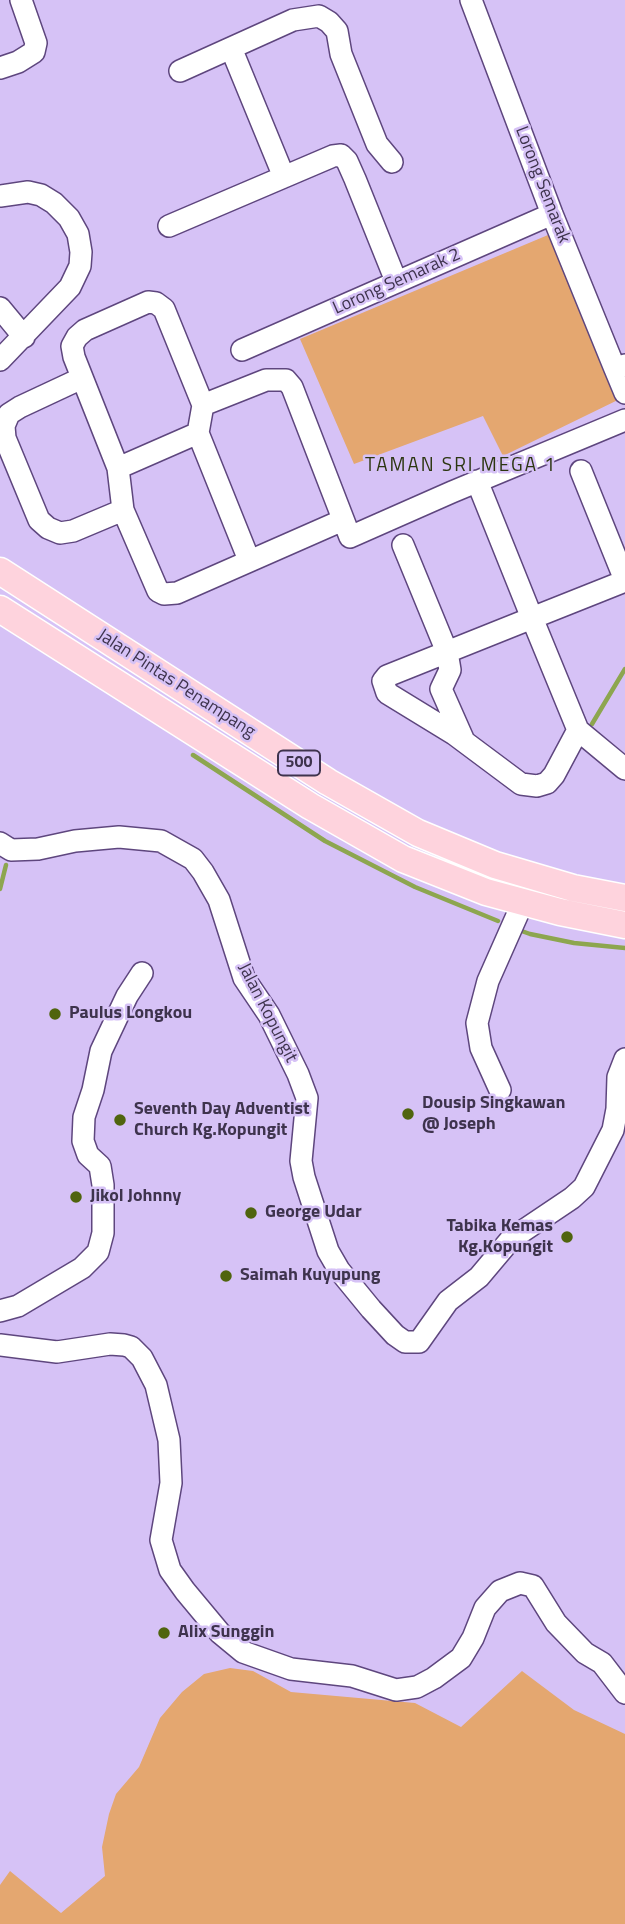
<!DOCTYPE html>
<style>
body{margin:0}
canvas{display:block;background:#d6c2f6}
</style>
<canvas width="625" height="1924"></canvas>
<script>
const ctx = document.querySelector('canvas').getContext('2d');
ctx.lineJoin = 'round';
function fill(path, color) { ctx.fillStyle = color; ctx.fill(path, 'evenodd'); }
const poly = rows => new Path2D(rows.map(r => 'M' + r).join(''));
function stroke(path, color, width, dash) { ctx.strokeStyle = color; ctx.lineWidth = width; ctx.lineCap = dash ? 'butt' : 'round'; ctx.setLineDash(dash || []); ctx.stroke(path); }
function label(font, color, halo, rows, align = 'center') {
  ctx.font = font + ' "Titillium Web",sans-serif'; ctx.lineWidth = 5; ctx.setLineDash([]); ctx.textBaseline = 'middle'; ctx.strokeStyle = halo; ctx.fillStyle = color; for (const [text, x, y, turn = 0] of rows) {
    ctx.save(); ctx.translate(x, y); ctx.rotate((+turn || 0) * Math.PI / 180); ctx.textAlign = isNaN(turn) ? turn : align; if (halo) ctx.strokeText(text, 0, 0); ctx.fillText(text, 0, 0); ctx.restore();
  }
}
fill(poly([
 [548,235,624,397,503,456,483,416,354,464,300,339],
 [230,1668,253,1671,291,1692,415,1703,461,1727,522,1671,574,1710,625,1734,625,1924,0,1924,0,1885,10,1871,61,1913,105,1876,102,1847,109,1814,116,1794,139,1767,160,1718,182,1692,204,1674]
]), '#e4a770');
stroke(poly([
 [592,724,625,669],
 [193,755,325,841,415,887,498,921],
 [0,889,6,865],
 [516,929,530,934,574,943,625,948]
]), '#8da64f', 4.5);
const minor = poly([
 [471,0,552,214,615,369],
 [231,48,284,177],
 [0,68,18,62,34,52,36,43,21,0],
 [180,71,293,20,319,16,329,22,337,31,341,54,377,144,392,162],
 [0,196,28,192,41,195,54,203,69,218,78,234,81,252,80,266,70,287,0,360],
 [169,226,333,156,341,155,347,161,355,179,396,281],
 [0,308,24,337],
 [242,350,552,214],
 [625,365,615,369,625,393],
 [82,378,20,407,9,414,4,426,5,438,39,520,48,528,60,533,73,531,123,510],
 [203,405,266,380,286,380,292,387,350,537,452,492,625,420],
 [198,433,249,560],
 [118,468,74,357,72,346,77,337,85,330,148,302,156,303,164,309,203,405,198,433,118,468,123,510,158,591,164,594,177,593,343,520],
 [581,471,625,580],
 [477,481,532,618,578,730,554,775,547,783,537,786,521,784,454,734,387,693,383,681,387,676,532,618,625,581],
 [403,545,447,652,450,670,441,689,464,741],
 [578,730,625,769],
 [0,843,11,850,38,849,75,841,119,837,161,841,193,859,203,872,219,900,244,978,269,1015,298,1074,307,1098,301,1161,304,1177,328,1251,339,1270,371,1309,395,1335,405,1342,419,1342,448,1301,479,1277,511,1239,572,1198,584,1187,613,1130,617,1109,618,1077,625,1059],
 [500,1090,481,1048,477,1023,488,981,523,902],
 [0,1311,18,1306,82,1268,98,1252,103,1233,103,1185,100,1166,88,1155,83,1141,84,1117,93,1090,101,1051,127,996,142,973],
 [0,1345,57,1352,110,1344,124,1345,131,1347,142,1358,156,1385,169,1440,171,1483,161,1540,170,1570,185,1591,220,1633,243,1652,291,1669,352,1676,396,1690,417,1687,434,1678,461,1658,473,1638,485,1608,500,1591,520,1583,533,1586,556,1623,585,1653,602,1663,625,1693]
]);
const major = poly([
 [0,571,328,782,418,833,495,865,573,888,625,898],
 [0,609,310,806,403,859,486,892,560,912,625,925]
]);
stroke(minor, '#5e467e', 24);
stroke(major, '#fff', 29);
stroke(minor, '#fff', 21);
stroke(major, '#fed3dd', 26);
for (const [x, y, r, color] of [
 [55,1014,7,"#50640e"],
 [408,1114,7,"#50640e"],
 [120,1120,7,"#50640e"],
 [76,1197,7,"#50640e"],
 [251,1213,7,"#50640e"],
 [567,1237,7,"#50640e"],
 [226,1276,7,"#50640e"],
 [164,1633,7,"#50640e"]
]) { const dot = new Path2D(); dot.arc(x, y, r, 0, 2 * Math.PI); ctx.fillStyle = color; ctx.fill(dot); stroke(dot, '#d6c2f6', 2.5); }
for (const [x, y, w] of [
 [299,763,42]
]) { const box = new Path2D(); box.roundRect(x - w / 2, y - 12.5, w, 25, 5); ctx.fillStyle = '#d6c2f6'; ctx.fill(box); stroke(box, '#3e334d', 2); }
label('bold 16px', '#3e334d', null, [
 ["500",299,763]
]);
label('18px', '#3e334d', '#d6c2f6', [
 ["Lorong Semarak",542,185,69],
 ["Lorong Semarak 2",397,282,-24],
 ["Jalan Pintas Penampang",176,684,33],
 ["Jalan Kopungit",267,1013,63]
]);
label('bold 18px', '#3e334d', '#d6c2f6', [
 ["Paulus Longkou",69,1014],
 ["Dousip Singkawan",422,1104],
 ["@ Joseph",422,1125],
 ["Seventh Day Adventist",134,1110],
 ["Church Kg.Kopungit",134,1131],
 ["Jikol Johnny",90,1197],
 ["George Udar",265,1213],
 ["Tabika Kemas",553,1227,"right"],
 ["Kg.Kopungit",553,1248,"right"],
 ["Saimah Kuyupung",240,1276],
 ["Alix Sunggin",178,1633]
], 'left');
ctx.letterSpacing = '2px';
label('19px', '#2c3610', '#d6c2f6', [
 ["TAMAN SRI MEGA 1",461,466]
]);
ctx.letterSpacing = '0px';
</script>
